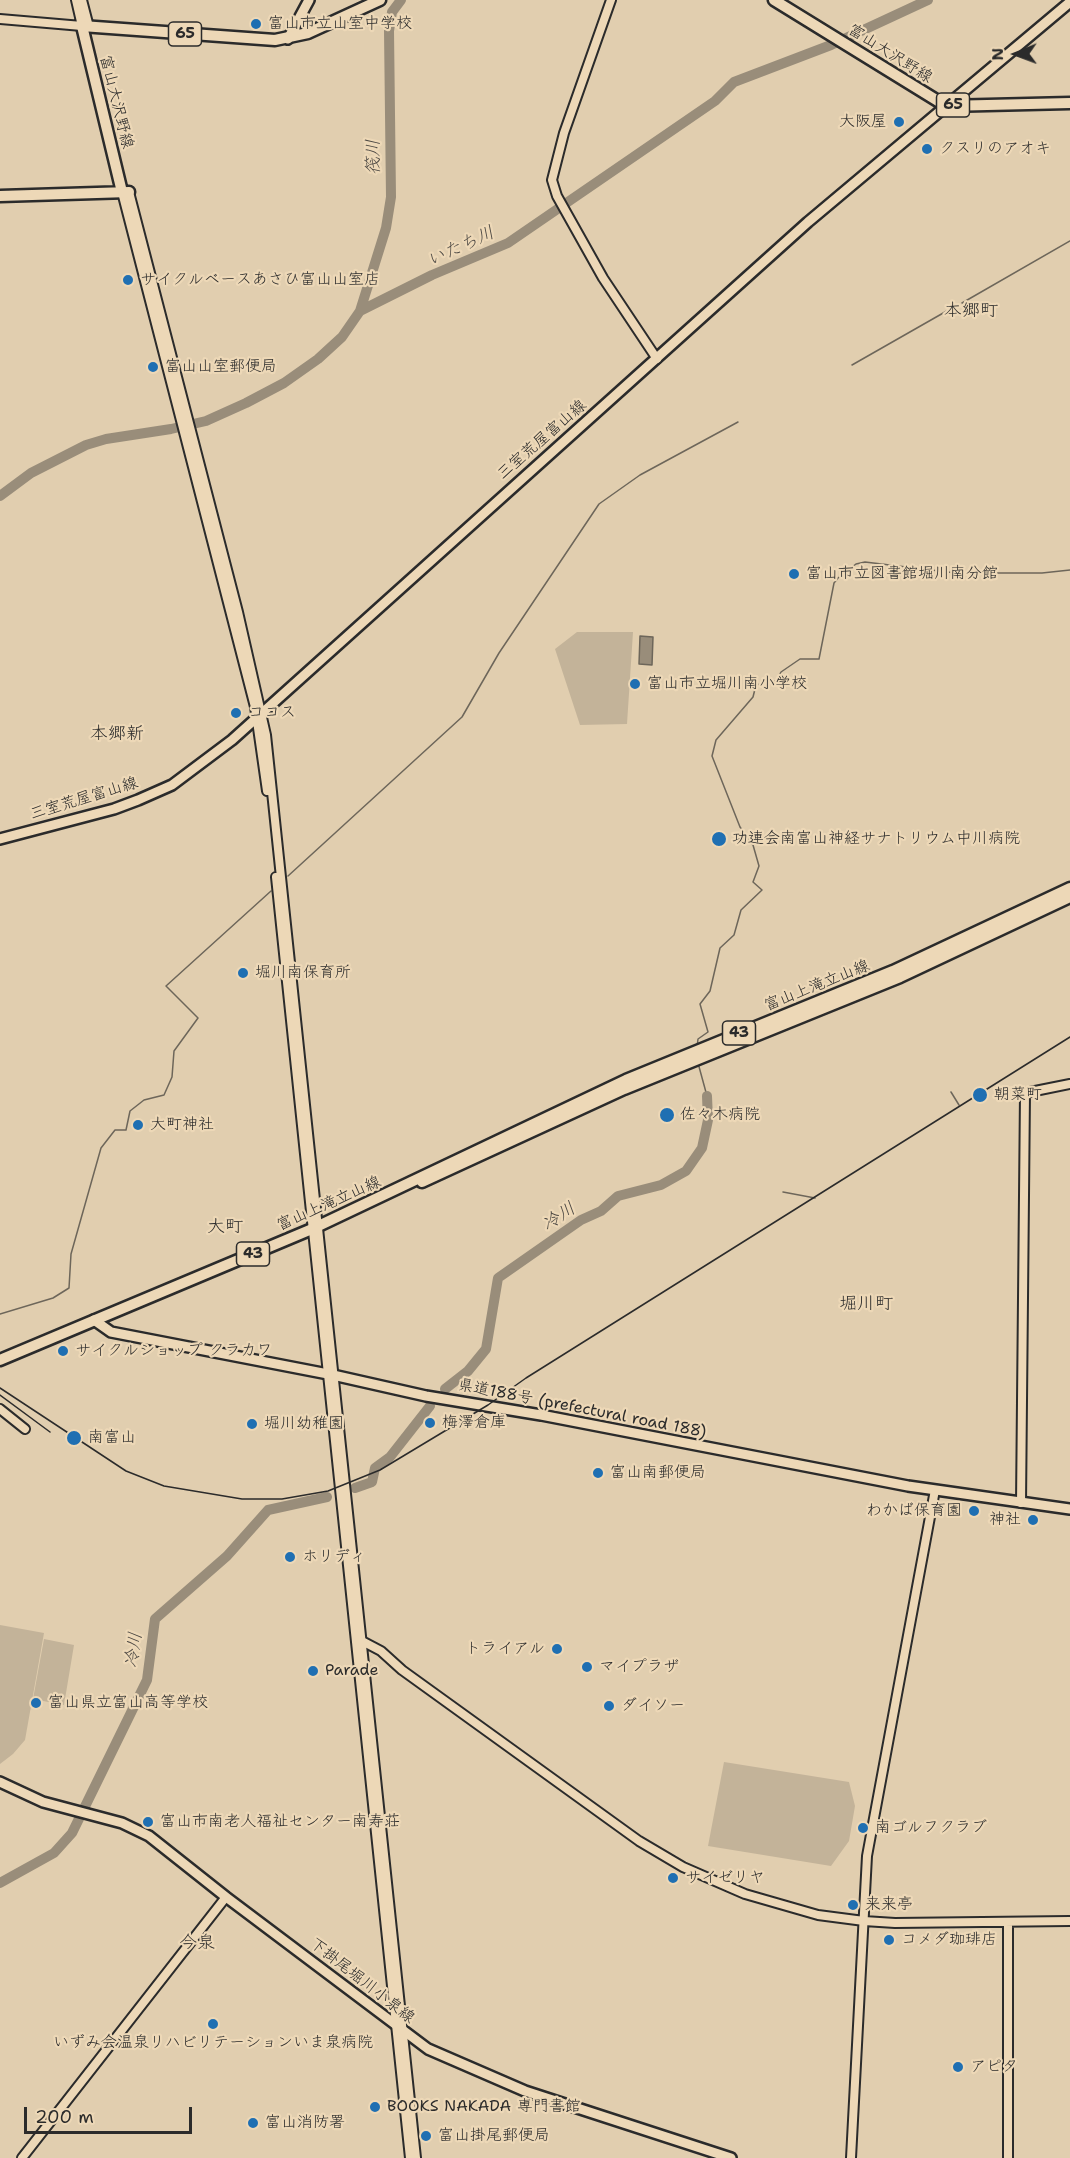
<!DOCTYPE html>
<meta charset="utf-8">
<style>
body{margin:0}
#map{position:relative;width:1070px;height:2158px;overflow:hidden;background:#e1ceaf;font-family:"Shantell Sans",sans-serif}
canvas{display:block}
.north{position:absolute;left:986px;top:24px;width:60px;height:60px;-webkit-text-stroke:4px #edd8b7;paint-order:stroke;rotate:269deg;font-size:16px;font-weight:700;line-height:24px;text-align:center;color:#2b2b2b}
.north::after{content:'';display:block;margin:auto;width:21px;height:27px;background:#2b2b2b;clip-path:polygon(50% 0,100% 100%,50% 72%,0 100%)}
.scale{position:absolute;left:24px;top:2107px;width:168px;height:27px;box-sizing:border-box;border:3px solid #2b2b2b;border-top:0;padding-left:8px;font-size:18px;line-height:21px;white-space:nowrap;color:#2b2b2b;-webkit-text-stroke:4px #edd8b7;paint-order:stroke}
</style>
<div id="map">
<canvas width="1070" height="2158"></canvas>
<div class="north">N</div>
<div class="scale">200 m</div>
</div>
<script>
const ctx = document.querySelector('canvas').getContext('2d');
ctx.lineJoin = 'round';
function fill(path, color) { ctx.fillStyle = color; ctx.fill(path, 'evenodd'); }
const poly = rows => new Path2D(rows.map(r => 'M' + r).join(''));
function stroke(path, color, width, dash) { ctx.strokeStyle = color; ctx.lineWidth = width; ctx.lineCap = dash ? 'butt' : 'round'; ctx.setLineDash(dash || []); ctx.stroke(path); }
function label(font, color, halo, rows, align = 'center') {
  ctx.font = font + ' "Shantell Sans","Klee One",sans-serif'; ctx.lineWidth = 4.5; ctx.setLineDash([]); ctx.textBaseline = 'middle'; ctx.strokeStyle = halo; ctx.fillStyle = color; for (const [text, x, y, turn = 0] of rows) {
    ctx.save(); ctx.translate(x, y); ctx.rotate((+turn || 0) * Math.PI / 180); ctx.textAlign = isNaN(turn) ? turn : align; if (halo) ctx.strokeText(text, 0, 0); ctx.fillText(text, 0, 0); ctx.restore();
  }
}
fill(poly([
 [577,632,633,632,627,724,580,725,555,649],
 [0,1625,44,1633,25,1740,13,1754,0,1764],
 [44,1639,74,1645,64,1705,33,1699],
 [724,1762,849,1782,855,1806,849,1841,831,1866,708,1846]
]), '#c3b399');
const water = poly([
 [640,636,653,637,652,665,639,664,640,636]
]);
fill(water, '#998d7a');
stroke(water, '#6d665a', 1.5);
stroke(poly([
 [962,303,1070,241],
 [852,365,952,308],
 [288,876,462,717,499,653,599,504,640,475,738,422],
 [697,1047,698,1039,708,1032,700,1004,710,991,720,948,734,935,741,910,762,890,753,882,759,866,753,845,740,827,712,756,716,740,753,697,756,685,776,681,781,672,800,659,819,659,834,583,838,578,856,564,865,562,956,573,1042,573,1070,570],
 [698,1063,707,1096],
 [951,1092,959,1105],
 [783,1192,815,1198],
 [0,1314,53,1298,69,1288,71,1254,101,1148,115,1130,126,1130,130,1111,144,1100,164,1095,172,1077,174,1051,198,1018,166,986,271,891]
]), '#6d665a', 1.5);
stroke(poly([
 [360,311,386,228,391,197,389,31,392,12,401,0],
 [0,496,31,473,86,445,106,439,171,429,206,421,246,403,284,383,318,359,342,337,360,311,432,275,508,243,715,101,734,82,831,45,928,0],
 [445,1389,468,1371,486,1349,498,1278,581,1220,601,1211,618,1196,661,1185,686,1171,702,1148,708,1120,707,1096],
 [355,1488,372,1482,375,1468,390,1457,430,1406],
 [0,1883,54,1853,72,1833,147,1680,155,1619,227,1556,268,1510,327,1497]
]), '#998d7a', 10);
const tertiary = poly([
 [82,0,89,27],
 [611,0,564,133,552,180,557,196,603,278,657,359],
 [0,19,82,26,76,0],
 [122,192,255,707,267,791],
 [129,192,238,612,266,735,416,2158],
 [276,877,410,2158],
 [0,1409,25,1429],
 [1021,1503,1025,1093,1070,1084],
 [362,1641,381,1651,402,1670,639,1841,683,1867,745,1894,818,1915,864,1921,895,1923,1070,1921],
 [22,2158,226,1897],
 [851,2158,867,1856,935,1490],
 [1008,2158,1008,1922]
]);
const secondary = poly([
 [288,39,309,0],
 [0,839,114,809,138,800,172,785,232,740,808,222,1070,2],
 [94,1320,111,1332,333,1375,426,1396,541,1415,908,1486,1070,1509],
 [0,1782,43,1802,122,1823,149,1836,226,1897,428,2049,525,2091,731,2158]
]);
const primary = poly([
 [774,0,946,106,1070,103],
 [122,192,82,26,275,40,308,33,380,0],
 [0,196,129,192],
 [422,1182,624,1089,900,977,1070,897],
 [0,1360,312,1229,626,1080,893,971,1070,888]
]);
stroke(tertiary, '#2b2b2b', 12);
stroke(secondary, '#2b2b2b', 14);
stroke(primary, '#2b2b2b', 15);
stroke(tertiary, '#edd8b7', 8);
stroke(secondary, '#edd8b7', 9);
stroke(primary, '#edd8b7', 10);
stroke(poly([
 [0,1395,50,1432]
]), '#2b2b2b', 1.5);
stroke(poly([
 [0,1388,126,1471,164,1486,242,1499,282,1499,328,1491,380,1470,488,1405,526,1378,1070,1037]
]), '#2b2b2b', 1.5);
for (const [x, y, r, color] of [
 [256,24,6,"#1f6fb2"],
 [899,122,6,"#1f6fb2"],
 [927,149,6,"#1f6fb2"],
 [128,280,6,"#1f6fb2"],
 [153,367,6,"#1f6fb2"],
 [794,574,6,"#1f6fb2"],
 [635,684,6,"#1f6fb2"],
 [236,713,6,"#1f6fb2"],
 [719,839,8,"#1f6fb2"],
 [243,973,6,"#1f6fb2"],
 [980,1095,8,"#1f6fb2"],
 [667,1115,8,"#1f6fb2"],
 [138,1125,6,"#1f6fb2"],
 [63,1351,6,"#1f6fb2"],
 [430,1423,6,"#1f6fb2"],
 [252,1424,6,"#1f6fb2"],
 [74,1438,8,"#1f6fb2"],
 [598,1473,6,"#1f6fb2"],
 [974,1511,6,"#1f6fb2"],
 [1033,1520,6,"#1f6fb2"],
 [290,1557,6,"#1f6fb2"],
 [557,1649,6,"#1f6fb2"],
 [587,1667,6,"#1f6fb2"],
 [313,1671,6,"#1f6fb2"],
 [36,1703,6,"#1f6fb2"],
 [609,1706,6,"#1f6fb2"],
 [148,1822,6,"#1f6fb2"],
 [863,1828,6,"#1f6fb2"],
 [673,1878,6,"#1f6fb2"],
 [853,1905,6,"#1f6fb2"],
 [889,1940,6,"#1f6fb2"],
 [213,2024,6,"#1f6fb2"],
 [958,2067,6,"#1f6fb2"],
 [375,2107,6,"#1f6fb2"],
 [253,2123,6,"#1f6fb2"],
 [426,2136,6,"#1f6fb2"]
]) { const dot = new Path2D(); dot.arc(x, y, r, 0, 2 * Math.PI); ctx.fillStyle = color; ctx.fill(dot); stroke(dot, '#edd8b7', 2); }
for (const [x, y, w] of [
 [185,34,33],
 [953,105,33],
 [739,1033,33],
 [253,1254,33]
]) { const box = new Path2D(); box.roundRect(x - w / 2, y - 12, w, 24, 4.5); ctx.fillStyle = '#edd8b7'; ctx.fill(box); stroke(box, '#2b2b2b', 1.5); }
label('bold 15px', '#2b2b2b', null, [
 ["65",185,34],
 ["65",953,105],
 ["43",739,1033],
 ["43",253,1254]
]);
label('16px', '#2b2b2b', '#edd8b7', [
 ["富山市立山室中学校",268,24],
 ["大阪屋",887,122,"right"],
 ["クスリのアオキ",939,149],
 ["サイクルベースあさひ富山山室店",140,280],
 ["富山山室郵便局",165,367],
 ["富山市立図書館堀川南分館",806,574],
 ["富山市立堀川南小学校",647,684],
 ["ココス",248,713],
 ["功連会南富山神経サナトリウム中川病院",732,839],
 ["堀川南保育所",255,973],
 ["朝菜町",994,1095],
 ["佐々木病院",680,1115],
 ["大町神社",150,1125],
 ["サイクルショップ クラカワ",75,1351],
 ["梅澤倉庫",442,1423],
 ["堀川幼稚園",264,1424],
 ["南富山",88,1438],
 ["富山南郵便局",610,1473],
 ["わかば保育園",962,1511,"right"],
 ["神社",1021,1520,"right"],
 ["ホリディ",302,1557],
 ["トライアル",545,1649,"right"],
 ["マイプラザ",599,1667],
 ["Parade",325,1671],
 ["富山県立富山高等学校",48,1703],
 ["ダイソー",621,1706],
 ["富山市南老人福祉センター南寿荘",160,1822],
 ["南ゴルフクラブ",875,1828],
 ["サイゼリヤ",685,1878],
 ["来来亭",865,1905],
 ["コメダ珈琲店",901,1940],
 ["いずみ会温泉リハビリテーションいま泉病院",213,2043,"center"],
 ["アピタ",970,2067],
 ["BOOKS NAKADA 専門書館",387,2107],
 ["富山消防署",265,2123],
 ["富山掛尾郵便局",438,2136]
], 'left');
label('16px', '#2b2b2b', '#edd8b7', [
 ["富山大沢野線",890,54,32],
 ["富山大沢野線",116,102,76],
 ["三室荒屋富山線",542,440,-41],
 ["三室荒屋富山線",84,799,-17],
 ["富山上滝立山線",817,986,-22],
 ["富山上滝立山線",329,1204,-24],
 ["県道188号 (prefectural road 188)",582,1409,11],
 ["下掛尾堀川小泉線",362,1981,38]
]);
label('italic 18px', '#4c4843', '#edd8b7', [
 ["筏川",374,157,-91],
 ["いたち川",461,247,-25],
 ["冷川",559,1217,-34],
 ["冷川",134,1650,-82]
]);
label('18px', '#2b2b2b', '#edd8b7', [
 ["本郷町",971,311],
 ["本郷新",117,734],
 ["大町",225,1227],
 ["堀川町",866,1304],
 ["今泉",197,1943]
]);
</script>
